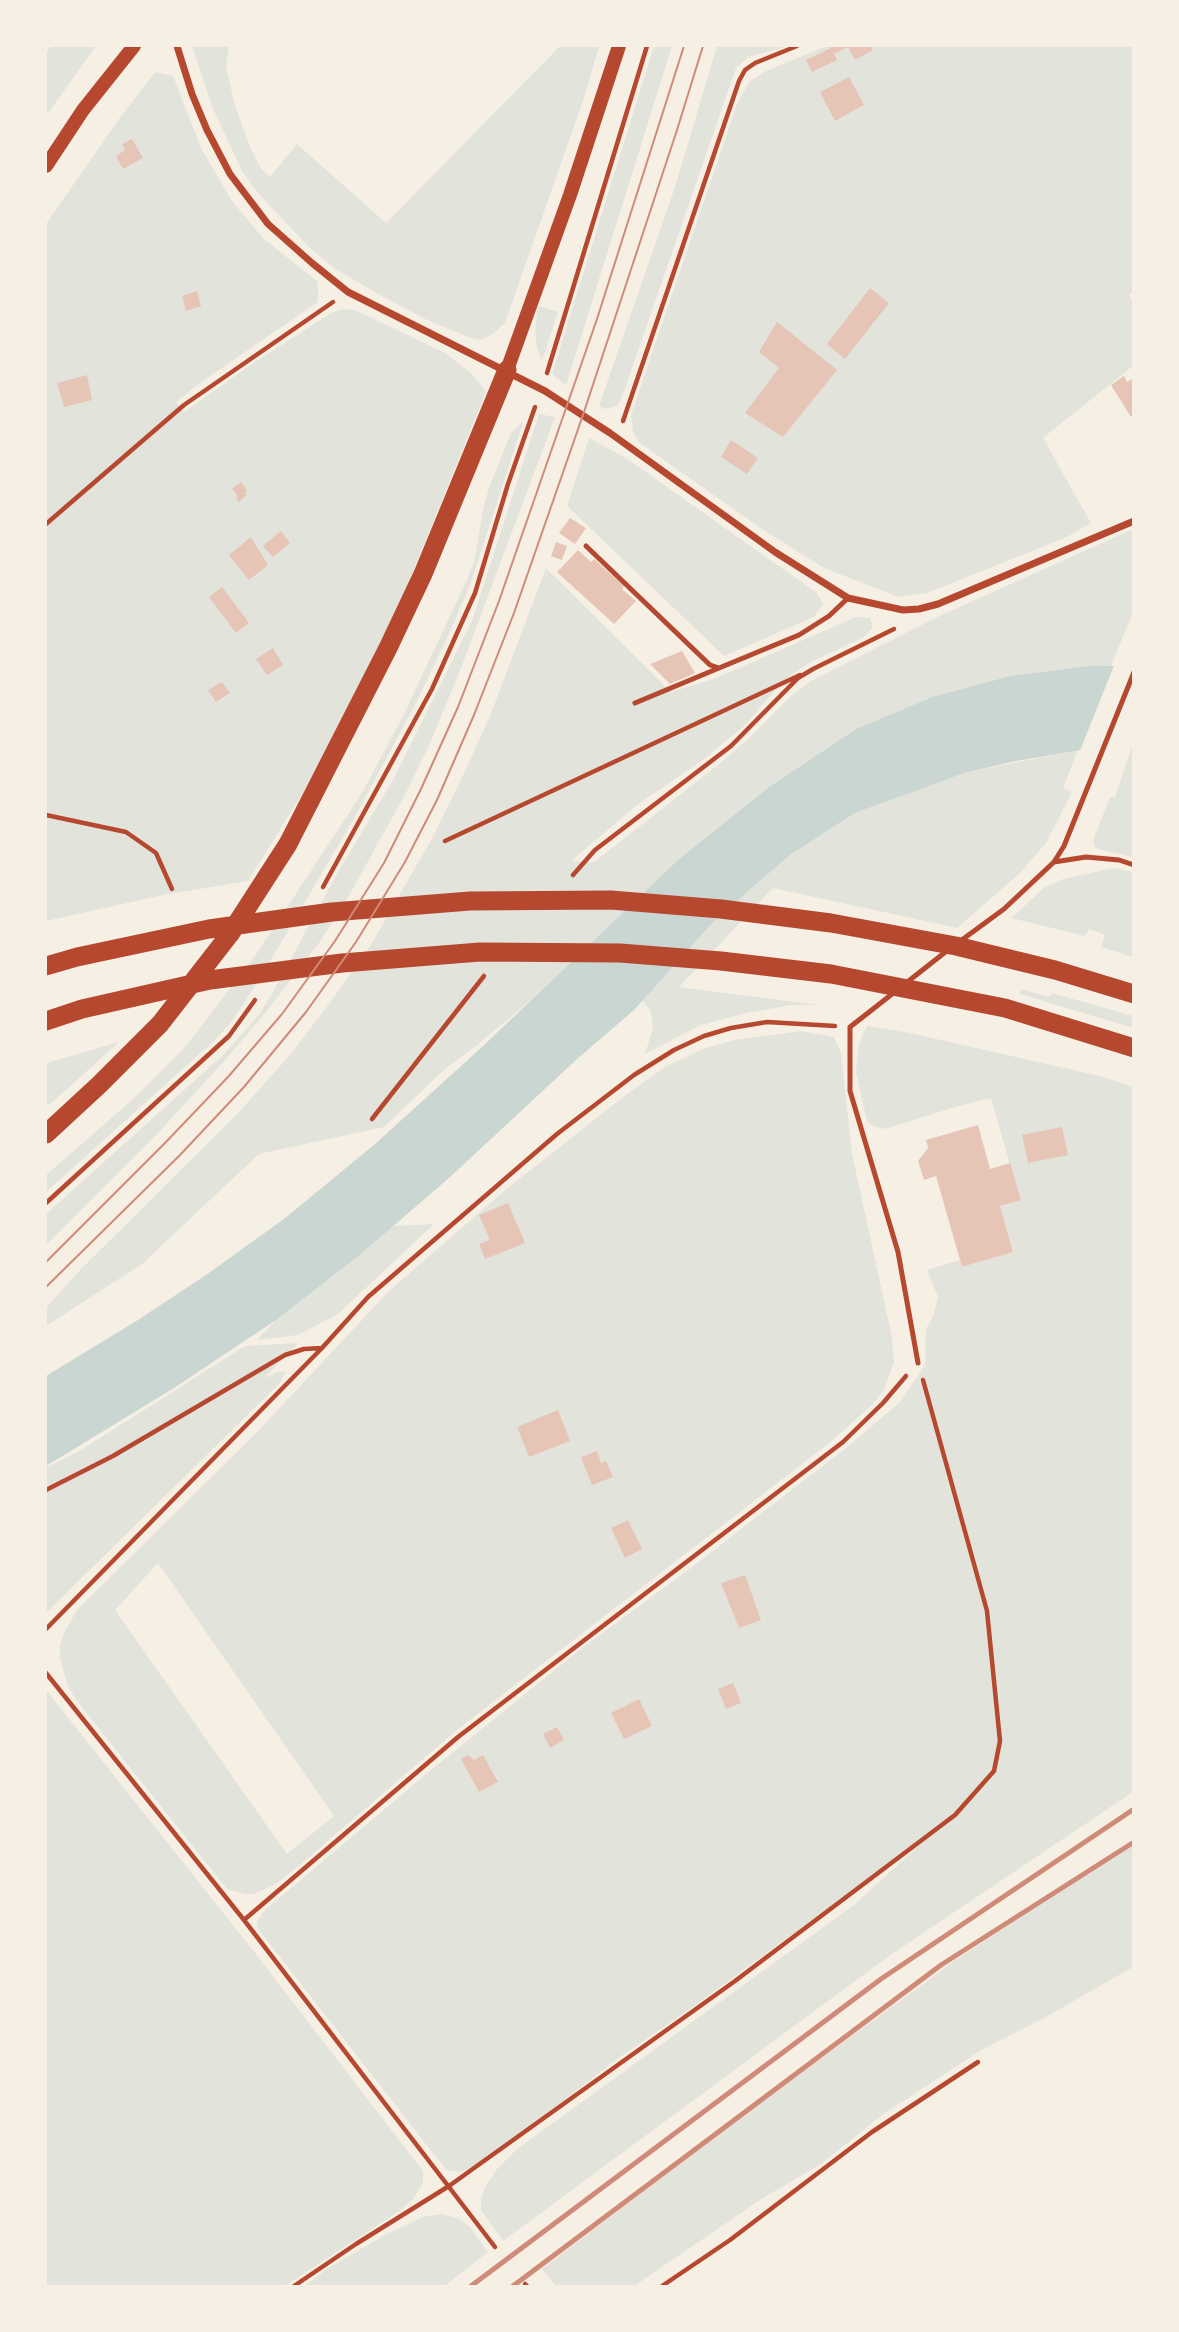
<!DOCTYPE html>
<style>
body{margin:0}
#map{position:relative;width:1179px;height:2332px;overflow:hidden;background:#f6efe4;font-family:"DejaVu Sans",sans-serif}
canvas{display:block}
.frame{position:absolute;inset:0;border:47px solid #f6efe4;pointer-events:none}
</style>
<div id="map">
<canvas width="1179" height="2332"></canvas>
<div class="frame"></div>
</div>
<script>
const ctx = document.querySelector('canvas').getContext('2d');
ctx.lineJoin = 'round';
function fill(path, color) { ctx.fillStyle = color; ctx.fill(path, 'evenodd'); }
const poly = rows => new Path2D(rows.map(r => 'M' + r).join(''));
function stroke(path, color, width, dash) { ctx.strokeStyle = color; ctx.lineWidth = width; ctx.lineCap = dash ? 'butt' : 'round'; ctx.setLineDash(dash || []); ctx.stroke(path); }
fill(poly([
 [51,46,96,46,46,116,46,53],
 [192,46,229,46,226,67,235,106,250,147,261,169,270,177,297,144,386,223,560,46,599,46,584,98,505,323,494,333,482,340,471,338,425,319,378,294,334,268,309,247,258,193,242,171,213,109],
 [654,46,672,46,566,385,552,374],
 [717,46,789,46,748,57,736,68,622,397,617,406,605,409,599,406,675,187],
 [827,46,1133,46,1134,292,1129,295,1133,302,1133,366,1043,438,1091,523,1067,537,927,593,898,597,824,568,765,531,668,463,639,442,633,432,631,415,737,104,749,82,764,72],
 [155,72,173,76,202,150,232,201,264,239,318,282,318,302,200,383,176,402,184,412,252,364,331,313,344,309,355,310,445,353,471,373,486,392,409,581,375,654,342,721,299,799,248,881,163,895,46,921,46,224,119,119],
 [538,306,558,312,542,361,537,347,535,331],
 [539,414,555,417,461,668,431,741,406,793,346,901,319,943,266,1012,227,1058,159,1132,46,1245,46,1214,222,1056,259,1015,273,992,337,874,394,778,472,621],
 [524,420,470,585,450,632,417,701,356,815,259,980,233,1020,216,1039,46,1192,46,1175,133,1099,186,1046,202,1025,255,956,362,793,404,714,466,582,474,563,484,505,490,485,511,433],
 [589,438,626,458,817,593,823,604,814,617,724,656,567,506],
 [1133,529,1133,612,1111,666,1088,666,1010,676,932,697,856,729,769,787,679,859,533,998,476,1046,446,1068,384,1127,259,1154,142,1264,46,1326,46,1308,78,1272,237,1114,290,1055,332,1000,372,943,434,835,465,771,490,716,546,568,671,692,716,678,856,617,870,618,873,627,864,637,811,662,785,679,744,726,700,762,637,805,571,861,594,862,718,765,746,741,791,696,811,681,935,618],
 [1133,743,1133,857,1101,850,1095,847,1093,840,1110,797,1115,797],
 [1078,750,1063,788,1072,792,1046,843,1020,873,957,928,773,888,679,987,819,1005,792,1005,746,1013,701,1025,645,1054,653,1028,651,1011,642,1000,714,921,790,855,855,813,924,787,964,773],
 [1114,868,1133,872,1133,957,1101,947,1105,935,1098,932,1089,929,1085,936,1011,918,1044,888,1063,879],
 [1021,989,1049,997,1052,993,1133,1016,1133,1028,1020,994],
 [867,1026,910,1033,1104,1077,1133,1087,1133,1792,889,1956,503,2241,481,2210,481,2200,485,2187,497,2169,517,2149,854,1905,939,1827,690,2009,617,2059,480,2166,459,2172,447,2170,436,2157,258,1929,257,1921,265,1910,437,1765,581,1649,688,1570,846,1448,900,1402,925,1365,926,1329,934,1314,938,1297,927,1270,960,1260,962,1267,1013,1252,1000,1206,1020,1200,991,1098,955,1107,885,1129,873,1126,867,1121,856,1072,859,1043],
 [801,1031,834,1037,841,1053,852,1154,892,1337,894,1362,884,1390,872,1405,828,1444,458,1729,301,1864,276,1884,254,1894,245,1894,227,1889,76,1700,67,1684,60,1657,60,1645,64,1633,77,1610,259,1430,389,1291,509,1187,627,1094,665,1067,703,1049,734,1040],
 [158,1563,334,1816,287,1854,115,1610],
 [119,1042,65,1091,46,1107,46,1063],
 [434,1224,338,1314,298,1335,257,1340,276,1320,393,1226],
 [299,1343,264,1378,280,1371,286,1372,279,1384,46,1613,46,1468,81,1450,245,1346],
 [46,1690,252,1949,423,2171,423,2183,414,2198,401,2210,285,2286,46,2286],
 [1133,1843,1133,1967,1044,2018,983,2049,882,2115,821,2164,763,2198,634,2286,556,2286,542,2269,745,2114,960,1957],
 [442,2214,458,2218,470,2227,488,2252,445,2286,305,2286,328,2268,385,2235,423,2217]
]), '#e2e4dc');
fill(poly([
 [1088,666,1133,666,1133,741,1016,761,964,773,855,813,790,855,714,921,634,1010,576,1060,450,1177,362,1253,276,1320,174,1388,46,1466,46,1376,138,1320,206,1275,284,1219,375,1144,481,1048,679,859,769,787,856,729,932,697,1010,676]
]), '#c9d6d2');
fill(poly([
 [1115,663,1134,663,1133,739,1131,745,1079,753]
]), '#f6efe4');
fill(poly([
 [829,46,870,46,873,50,855,60,848,47,834,54,837,60,812,72,806,60,831,48],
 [849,77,864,105,835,121,820,92],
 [132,139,143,158,123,169,116,156,125,150,122,144],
 [870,288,889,303,845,359,827,344],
 [197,291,201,306,186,311,182,296],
 [777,322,837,370,783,437,745,413,779,368,759,352],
 [87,375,92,400,64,407,57,383],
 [1124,376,1127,382,1134,378,1134,415,1131,417,1111,385],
 [731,440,758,458,747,474,721,457],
 [241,482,247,490,245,493,247,495,239,502,236,498,238,496,232,489],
 [570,518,586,528,575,544,559,533],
 [281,531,290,543,273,557,263,546],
 [251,537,268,565,249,580,229,555],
 [556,542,567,546,562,560,551,556],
 [578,550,591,562,594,559,624,586,622,589,636,601,614,624,557,572],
 [222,587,249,623,236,633,209,597],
 [273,648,283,665,267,675,256,659],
 [682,651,695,673,670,684,650,664],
 [222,682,230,693,216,702,208,690],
 [978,1125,990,1169,1010,1163,1021,1200,1000,1206,1013,1252,962,1267,936,1176,924,1180,918,1161,928,1148,926,1140],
 [1062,1127,1068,1155,1028,1163,1022,1135],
 [508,1203,525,1243,485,1259,479,1244,490,1240,479,1215],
 [558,1410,570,1441,529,1457,517,1427],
 [597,1451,601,1463,606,1461,613,1477,592,1485,581,1457],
 [628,1520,642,1549,625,1558,611,1528],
 [745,1575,761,1620,739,1628,721,1583],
 [733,1683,741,1703,726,1709,718,1689],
 [639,1699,652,1726,624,1739,611,1713],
 [557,1727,564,1740,550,1748,543,1734],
 [468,1755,474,1760,483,1755,498,1782,479,1792,461,1759]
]), '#e6c5b7');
stroke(poly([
 [547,373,647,46],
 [623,421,739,81,745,70,755,63,797,46],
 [46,524,184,405,333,302],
 [811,670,894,629],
 [46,815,126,832,156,853,172,889],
 [445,841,800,675],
 [573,875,595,850,731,746,798,678,813,669],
 [323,887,432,689,475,593,508,484,535,407],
 [372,1119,484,976],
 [46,1203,229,1036,255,1000],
 [46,1490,113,1456,285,1355,304,1349,322,1348],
 [46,1629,322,1348,368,1297,557,1134,634,1075,674,1050,704,1036,731,1028,767,1022,835,1026],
 [46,1673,244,1920,495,2247],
 [244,1920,458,1737,843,1442,883,1403,906,1376],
 [525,2284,527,2286],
 [294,2286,356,2244,449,2186,735,1981,955,1815,994,1771,1000,1741,987,1611,923,1380],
 [662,2286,730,2240,872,2132,978,2062]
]), '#b5482f', 4.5);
stroke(poly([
 [586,546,710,665,719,668,799,635,829,616,848,598],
 [635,703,719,668],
 [1054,862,1086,857,1119,860,1134,865],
 [959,942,1004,909,1054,862,1064,846,1134,672],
 [906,983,948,950],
 [896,991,850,1027,850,1091,898,1252,918,1363]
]), '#b5482f', 5);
stroke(poly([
 [177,46,192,94,207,130,230,174,268,224,312,263,348,292,545,391,610,433,775,552,848,598,903,610,919,609,938,604,1134,521]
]), '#b5482f', 7);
stroke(poly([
 [46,166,83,110,134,46],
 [507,370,570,195,619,46]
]), '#b5482f', 14);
stroke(poly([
 [46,966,77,957,209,929,332,912,470,901,611,900,721,909,831,923,956,946,1055,970,1134,994],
 [46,1021,82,1009,210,980,342,963,480,952,620,953,721,961,831,974,1005,1008,1134,1048],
 [46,1134,100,1084,160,1024,230,934,288,844,388,648,423,574,507,370]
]), '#b5482f', 19);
stroke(poly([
 [46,1262,165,1143,228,1077,282,1014,335,941,384,863,421,789,458,707,499,601,597,319,684,46],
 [46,1287,180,1155,244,1087,306,1012,356,942,405,862,437,800,474,715,514,613,583,415,677,130,703,46]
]), '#cf8b77', 2);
stroke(poly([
 [471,2286,881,1979,1134,1809],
 [513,2286,941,1965,1134,1842]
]), '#cf8b77', 5);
</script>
